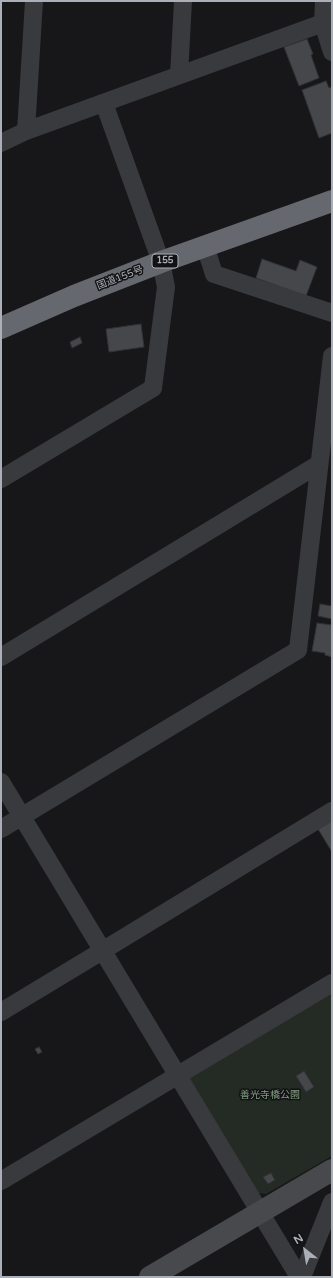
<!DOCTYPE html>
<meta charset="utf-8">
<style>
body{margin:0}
#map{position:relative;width:333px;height:1278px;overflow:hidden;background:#171719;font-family:"Varela Round",sans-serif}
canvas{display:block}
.frame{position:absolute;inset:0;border:2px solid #abafb7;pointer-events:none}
.north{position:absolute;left:285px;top:1230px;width:40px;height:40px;-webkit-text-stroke:3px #121214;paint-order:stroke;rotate:329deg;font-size:11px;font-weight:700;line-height:16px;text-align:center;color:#abafb7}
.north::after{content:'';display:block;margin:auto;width:14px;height:18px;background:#abafb7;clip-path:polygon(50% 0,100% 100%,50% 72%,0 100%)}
</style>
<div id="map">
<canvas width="333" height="1278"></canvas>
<div class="frame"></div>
<div class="north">N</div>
</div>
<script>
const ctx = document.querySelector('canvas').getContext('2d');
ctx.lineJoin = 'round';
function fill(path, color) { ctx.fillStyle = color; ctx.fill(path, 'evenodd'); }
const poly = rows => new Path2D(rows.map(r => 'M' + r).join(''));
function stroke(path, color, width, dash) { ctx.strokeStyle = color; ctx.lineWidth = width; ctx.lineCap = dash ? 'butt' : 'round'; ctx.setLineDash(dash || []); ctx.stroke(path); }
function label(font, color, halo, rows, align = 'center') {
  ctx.font = font + ' "Varela Round","Noto Sans JP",sans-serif'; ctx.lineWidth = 3; ctx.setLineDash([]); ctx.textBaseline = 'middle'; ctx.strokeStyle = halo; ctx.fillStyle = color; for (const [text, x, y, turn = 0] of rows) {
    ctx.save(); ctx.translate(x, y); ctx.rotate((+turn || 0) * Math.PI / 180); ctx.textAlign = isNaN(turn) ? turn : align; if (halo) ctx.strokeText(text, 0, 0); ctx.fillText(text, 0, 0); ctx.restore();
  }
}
fill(poly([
 [332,986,332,1156,266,1194,257,1193,186,1074]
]), '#242a24');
const building = poly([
 [307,39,313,54,311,55,319,78,299,86,284,47,307,39],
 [326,81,329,88,332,87,332,133,319,138,302,90,326,81],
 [262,259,296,271,300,260,317,267,306,296,256,278,262,259],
 [141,324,144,347,109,352,106,329,141,324],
 [80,337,82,343,72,348,70,342,80,337],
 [320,604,332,606,332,619,318,616,320,604],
 [317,623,332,625,332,657,325,655,325,653,312,651,317,623],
 [332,821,332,852,318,829,332,821],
 [39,1047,42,1052,38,1054,35,1049,39,1047],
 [304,1071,314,1087,306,1092,296,1076,304,1071],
 [271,1173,275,1180,268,1184,263,1177,271,1173]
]);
fill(building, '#46474b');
stroke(building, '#313235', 1);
stroke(poly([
 [324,1,323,23,332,52],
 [179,75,183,1],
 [26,131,34,1],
 [1,143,26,131,323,23],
 [205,246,214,274,332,313],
 [1,479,153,388,166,287,161,262,104,103],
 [1,657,319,464],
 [1,782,299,1277],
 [1,829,298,650,332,356],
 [1,1012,102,951,332,811],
 [1,1181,332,983],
 [302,1277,332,1202]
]), '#393a3d', 18);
stroke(poly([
 [150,1277,332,1170]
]), '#47494d', 22);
stroke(poly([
 [1,328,74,296,161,262,332,201]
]), '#65686e', 22);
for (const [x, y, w] of [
 [165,261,26]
]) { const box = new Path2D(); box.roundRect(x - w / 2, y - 7, w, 14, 3); ctx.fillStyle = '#121214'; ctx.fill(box); stroke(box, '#abafb7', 1); }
label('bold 9px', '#abafb7', null, [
 ["155",165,261]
]);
label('10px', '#abafb7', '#121214', [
 ["国道155号",120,278,-21]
]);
label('10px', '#84a084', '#121214', [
 ["善光寺橋公園",270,1095]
]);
</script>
